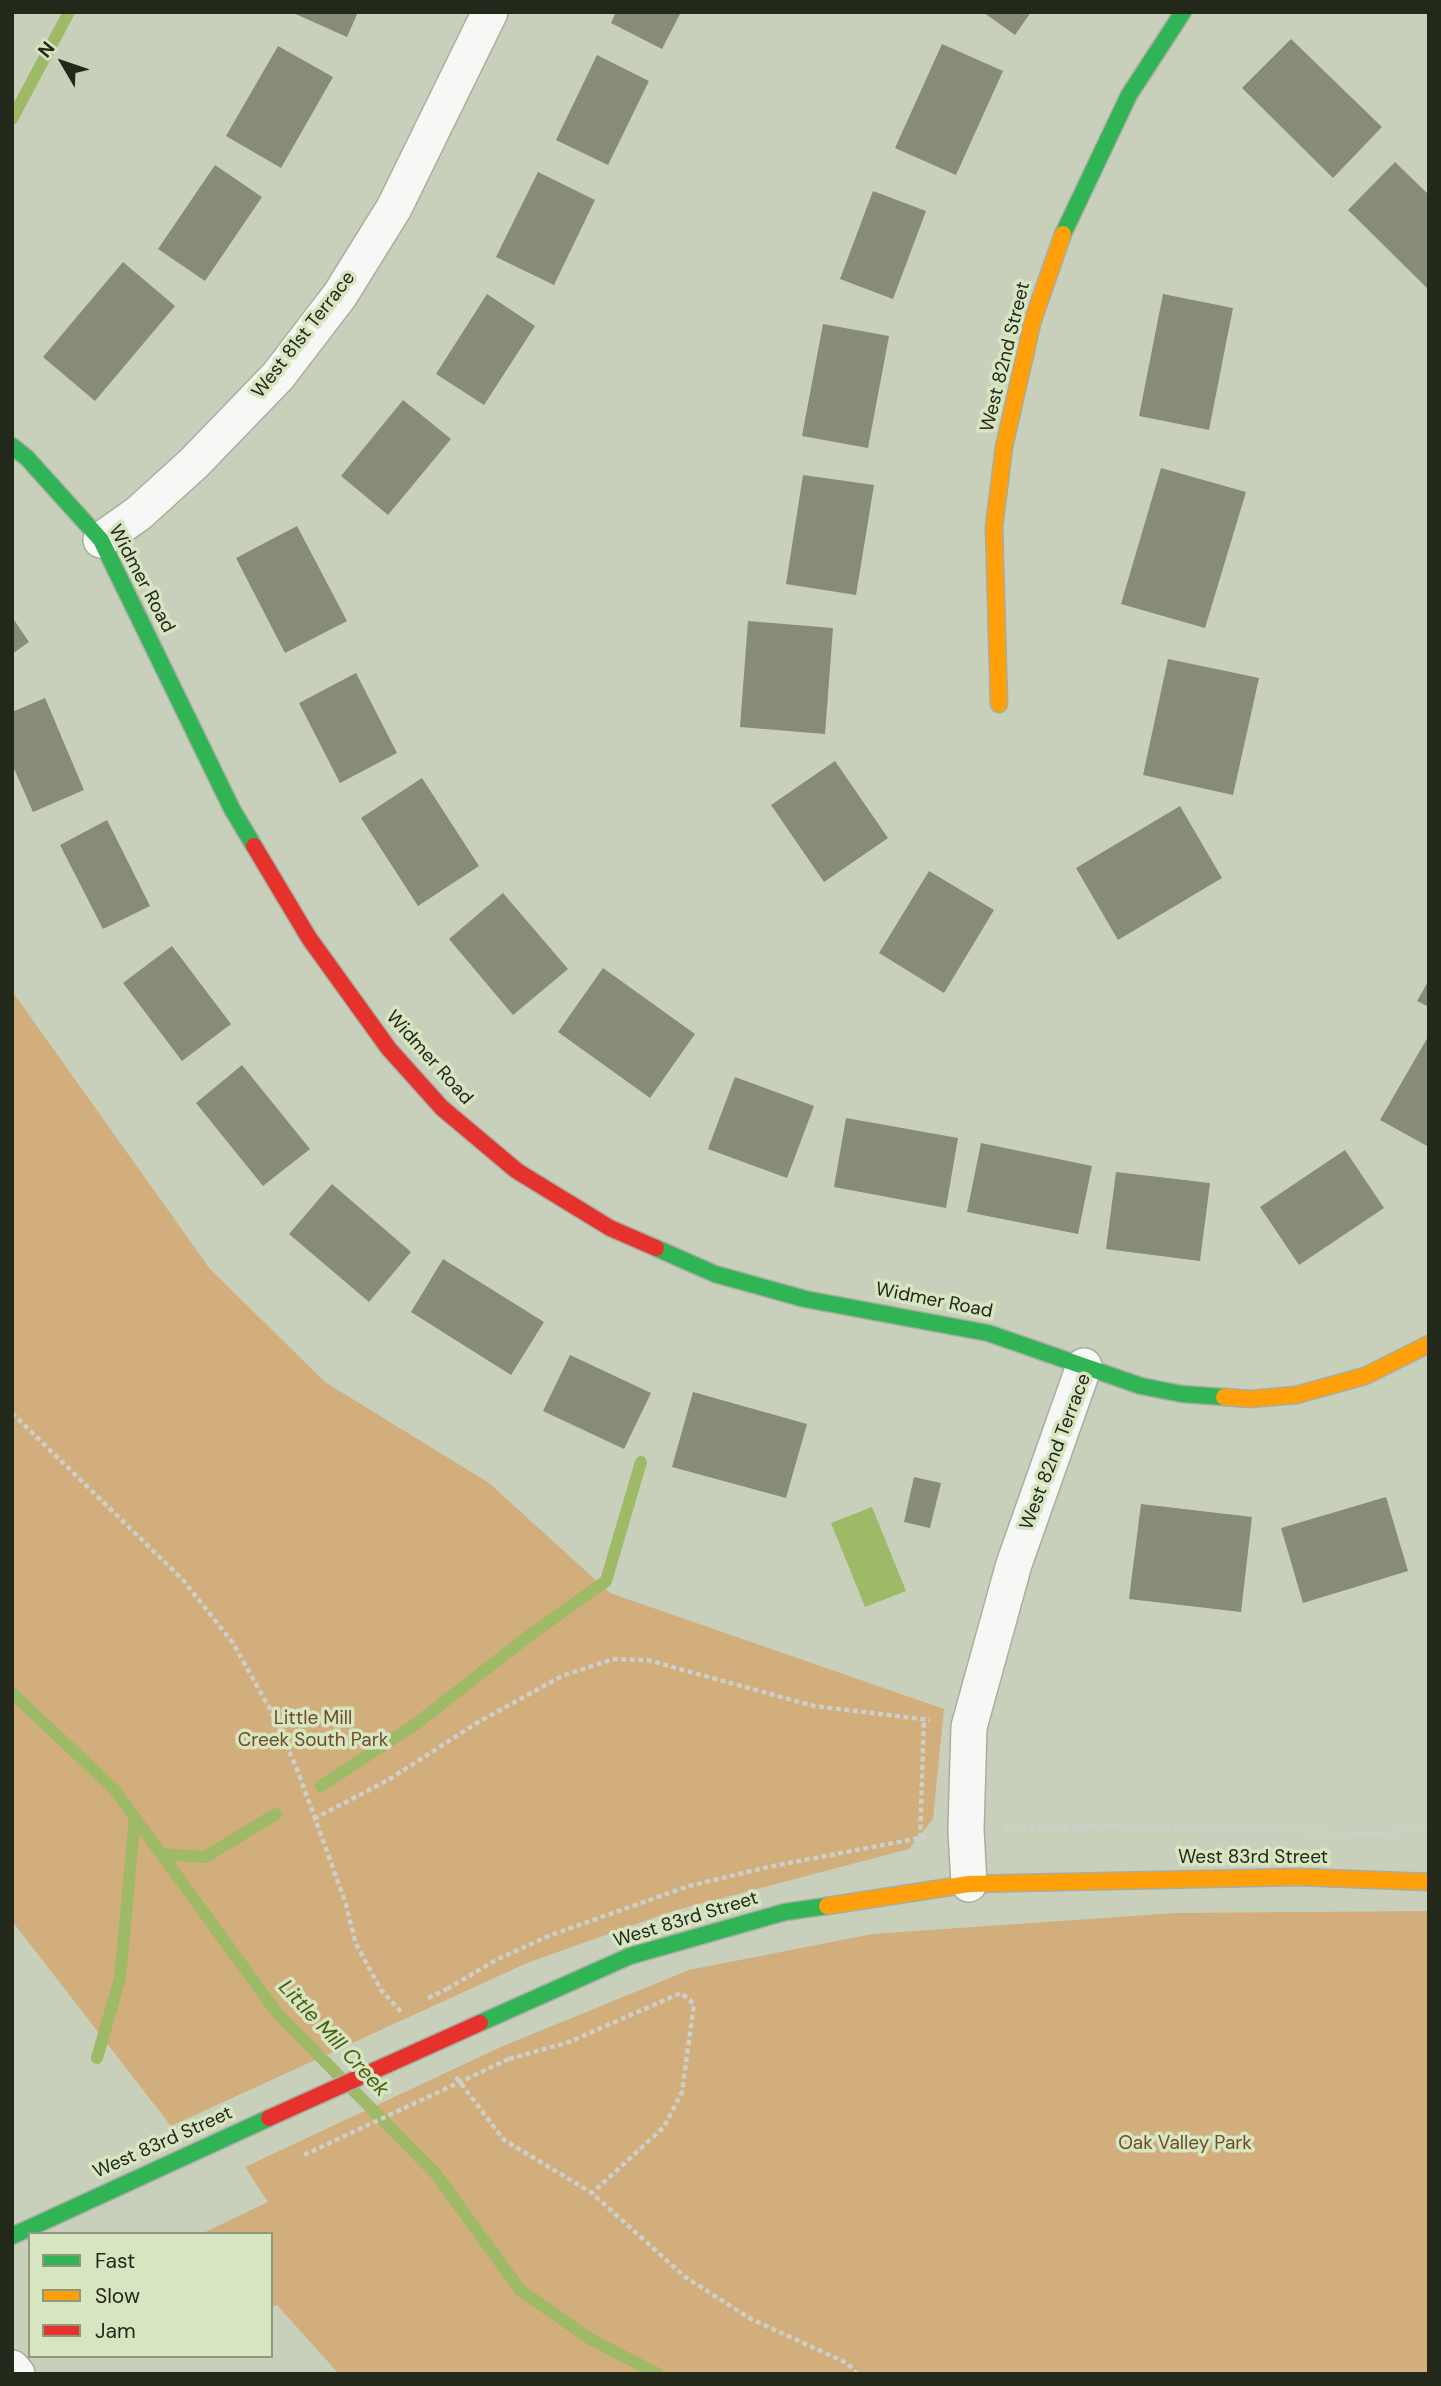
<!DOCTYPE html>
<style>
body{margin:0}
#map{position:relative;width:1441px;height:2386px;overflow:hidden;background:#c8d0bc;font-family:"DM Sans",sans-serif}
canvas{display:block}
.frame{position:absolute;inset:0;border:14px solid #22281a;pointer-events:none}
.legend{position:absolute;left:28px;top:2232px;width:245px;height:126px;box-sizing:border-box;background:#d7e5c1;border:2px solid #8f997e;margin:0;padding:9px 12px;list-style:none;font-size:21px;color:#22281a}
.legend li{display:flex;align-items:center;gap:14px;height:35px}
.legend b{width:35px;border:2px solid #8f997e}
.north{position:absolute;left:28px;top:28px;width:70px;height:70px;-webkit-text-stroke:5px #d7e5c1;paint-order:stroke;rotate:309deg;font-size:19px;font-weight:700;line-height:28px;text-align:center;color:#22281a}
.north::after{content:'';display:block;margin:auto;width:24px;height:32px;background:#22281a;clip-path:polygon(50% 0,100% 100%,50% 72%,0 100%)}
</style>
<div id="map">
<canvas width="1441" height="2386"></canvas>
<div class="frame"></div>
<ul class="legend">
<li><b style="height:9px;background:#30b455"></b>Fast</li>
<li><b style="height:9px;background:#ff9f0a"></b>Slow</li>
<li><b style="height:9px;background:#e5322d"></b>Jam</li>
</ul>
<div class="north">N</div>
</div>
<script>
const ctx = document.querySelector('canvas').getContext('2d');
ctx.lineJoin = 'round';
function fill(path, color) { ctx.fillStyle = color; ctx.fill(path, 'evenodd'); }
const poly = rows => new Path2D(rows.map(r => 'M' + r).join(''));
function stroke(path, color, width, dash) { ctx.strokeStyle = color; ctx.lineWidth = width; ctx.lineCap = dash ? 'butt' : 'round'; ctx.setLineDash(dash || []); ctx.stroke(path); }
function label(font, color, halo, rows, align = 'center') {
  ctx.font = font + ' "DM Sans",sans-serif'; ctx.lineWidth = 7; ctx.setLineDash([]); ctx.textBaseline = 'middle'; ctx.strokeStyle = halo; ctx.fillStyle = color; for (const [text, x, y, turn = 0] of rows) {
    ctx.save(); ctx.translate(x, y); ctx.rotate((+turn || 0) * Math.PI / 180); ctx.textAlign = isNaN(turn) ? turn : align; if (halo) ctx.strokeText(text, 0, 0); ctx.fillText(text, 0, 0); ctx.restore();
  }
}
fill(poly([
 [12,991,210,1269,325,1382,489,1483,610,1593,944,1709,933,1819,909,1849,673,1911,527,1963,171,2126,12,1921],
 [1429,1911,1429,2374,339,2374,277,2305,271,2306,271,2234,201,2234,268,2202,245,2167,503,2046,689,1970,872,1934,1176,1913]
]), '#d1ae7c');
fill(poly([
 [872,1507,906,1591,865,1607,831,1523]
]), '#9eba67');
stroke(poly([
 [12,119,69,12],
 [12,1693,114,1789,277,2013,436,2174,520,2290,592,2340,658,2374],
 [321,1786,417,1723,530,1635,606,1581,641,1462],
 [162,1854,205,1857,276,1814],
 [97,2058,120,1978,135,1817]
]), '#9eba67', 12);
fill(poly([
 [291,12,358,12,347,37],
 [616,12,681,12,662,49,611,23],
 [983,12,1031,12,1015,35],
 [1291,39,1382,127,1333,178,1242,88],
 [942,44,1003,71,956,175,895,148],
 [278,46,333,77,281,168,226,136],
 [597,55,649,81,608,165,556,140],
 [1395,162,1429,195,1429,290,1348,210],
 [215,165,262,197,205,281,158,249],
 [538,172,595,200,554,285,496,257],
 [873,191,926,211,893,299,840,279],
 [123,262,175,306,95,401,43,357],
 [487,294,535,326,484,405,436,374],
 [1163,294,1233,308,1209,430,1139,416],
 [823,324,889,336,868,448,802,436],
 [403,400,451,439,388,515,341,476],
 [1161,468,1246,492,1205,628,1121,604],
 [803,475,874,485,856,595,786,584],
 [297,526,347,621,285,653,236,558],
 [12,617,29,642,12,654],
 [748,621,833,628,825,734,740,727],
 [1168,659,1259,678,1233,795,1143,775],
 [356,673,397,753,340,783,299,703],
 [45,698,84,790,33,812,12,764,12,712],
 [835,761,888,838,824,882,771,805],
 [422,778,479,866,418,906,361,818],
 [1180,806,1222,878,1118,940,1076,868],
 [107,820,150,906,103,929,60,845],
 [929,871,994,910,944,993,879,953],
 [503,893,568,969,513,1015,449,939],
 [172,946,231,1024,182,1061,123,983],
 [603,968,695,1034,650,1098,558,1032],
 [1429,980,1429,1007,1417,1001],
 [1429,1035,1429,1147,1380,1120],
 [242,1065,310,1149,263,1186,196,1103],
 [735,1077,814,1106,787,1178,708,1149],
 [846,1118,958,1138,946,1208,834,1187],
 [981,1143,1092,1166,1078,1234,967,1212],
 [1345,1150,1384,1208,1299,1265,1260,1207],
 [1116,1172,1210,1183,1200,1261,1106,1249],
 [332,1184,411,1252,369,1302,289,1234],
 [443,1259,544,1322,511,1375,411,1312],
 [570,1355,651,1393,624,1449,543,1411],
 [693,1392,807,1424,786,1498,672,1467],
 [914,1477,941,1483,930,1528,904,1522],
 [1386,1497,1408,1571,1303,1603,1281,1528],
 [1141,1504,1252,1517,1241,1612,1129,1599]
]), '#888b75');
const street = poly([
 [101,540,139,513,194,463,278,376,340,295,394,208,490,12],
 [969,1884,966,1830,969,1727,1014,1564,1084,1366],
 [12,2368,17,2374]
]);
const fast = poly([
 [1063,234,1129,95,1183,12],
 [12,446,27,458,101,540,232,809,254,846],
 [656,1248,715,1274,805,1299,988,1333,1141,1386,1182,1394,1224,1397],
 [480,2023,630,1956,785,1912,827,1906],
 [12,2236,269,2118]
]);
const slow = poly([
 [999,704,994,527,1004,447,1033,320,1063,234],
 [1224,1397,1250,1399,1296,1395,1365,1376,1429,1344],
 [827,1906,969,1884,1298,1877,1429,1882]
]);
const jam = poly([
 [254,846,309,938,389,1049,442,1108,517,1171,610,1228,656,1248]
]);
stroke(street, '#a7ae9f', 38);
stroke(fast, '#a7ae9f', 19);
stroke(slow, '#a7ae9f', 19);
stroke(jam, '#a7ae9f', 19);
stroke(poly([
 [12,1413,183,1580,233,1643,270,1709,297,1769,345,1901,356,1944,381,1990,403,2014],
 [314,1819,388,1780,480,1721,562,1676,613,1659,647,1660,814,1706,930,1720],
 [1004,1828,1123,1825,1371,1834,1429,1830],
 [920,1838,924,1719],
 [447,1989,496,1960,551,1935,689,1886,768,1867,930,1836],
 [509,2059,569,2042,681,1993,694,2004,682,2092,664,2127,592,2193],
 [456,2077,504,2140,592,2193,685,2277,751,2319,847,2363,857,2374]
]), '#cdcfca', 4.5, [5, 3.5]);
stroke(street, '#f7f8f5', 35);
stroke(fast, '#30b455', 16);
stroke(slow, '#ff9f0a', 16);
stroke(jam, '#e5322d', 16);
const jamBridge = poly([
 [269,2118,480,2023]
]);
stroke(jamBridge, '#a7ae9f', 19, []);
stroke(poly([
 [428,1998,447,1989],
 [304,2155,509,2059]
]), '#cdcfca', 4.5, [5, 3.5]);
stroke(jamBridge, '#e5322d', 16);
label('19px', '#22281a', '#d7e5c1', [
 ["West 81st Terrace",304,335,-52],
 ["West 82nd Street",1006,357,-76],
 ["Widmer Road",141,579,62],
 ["Widmer Road",429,1058,48],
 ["Widmer Road",934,1301,11],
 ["West 82nd Terrace",1056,1452,-69],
 ["West 83rd Street",1253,1858],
 ["West 83rd Street",686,1920,-17],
 ["West 83rd Street",163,2143,-24]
]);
label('19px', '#6f4c28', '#d7e5c1', [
 ["Little Mill",313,1719],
 ["Creek South Park",313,1741],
 ["Oak Valley Park",1185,2144]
]);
label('italic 21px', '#475e11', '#d7e5c1', [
 ["Little Mill Creek",333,2039,47]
]);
</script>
